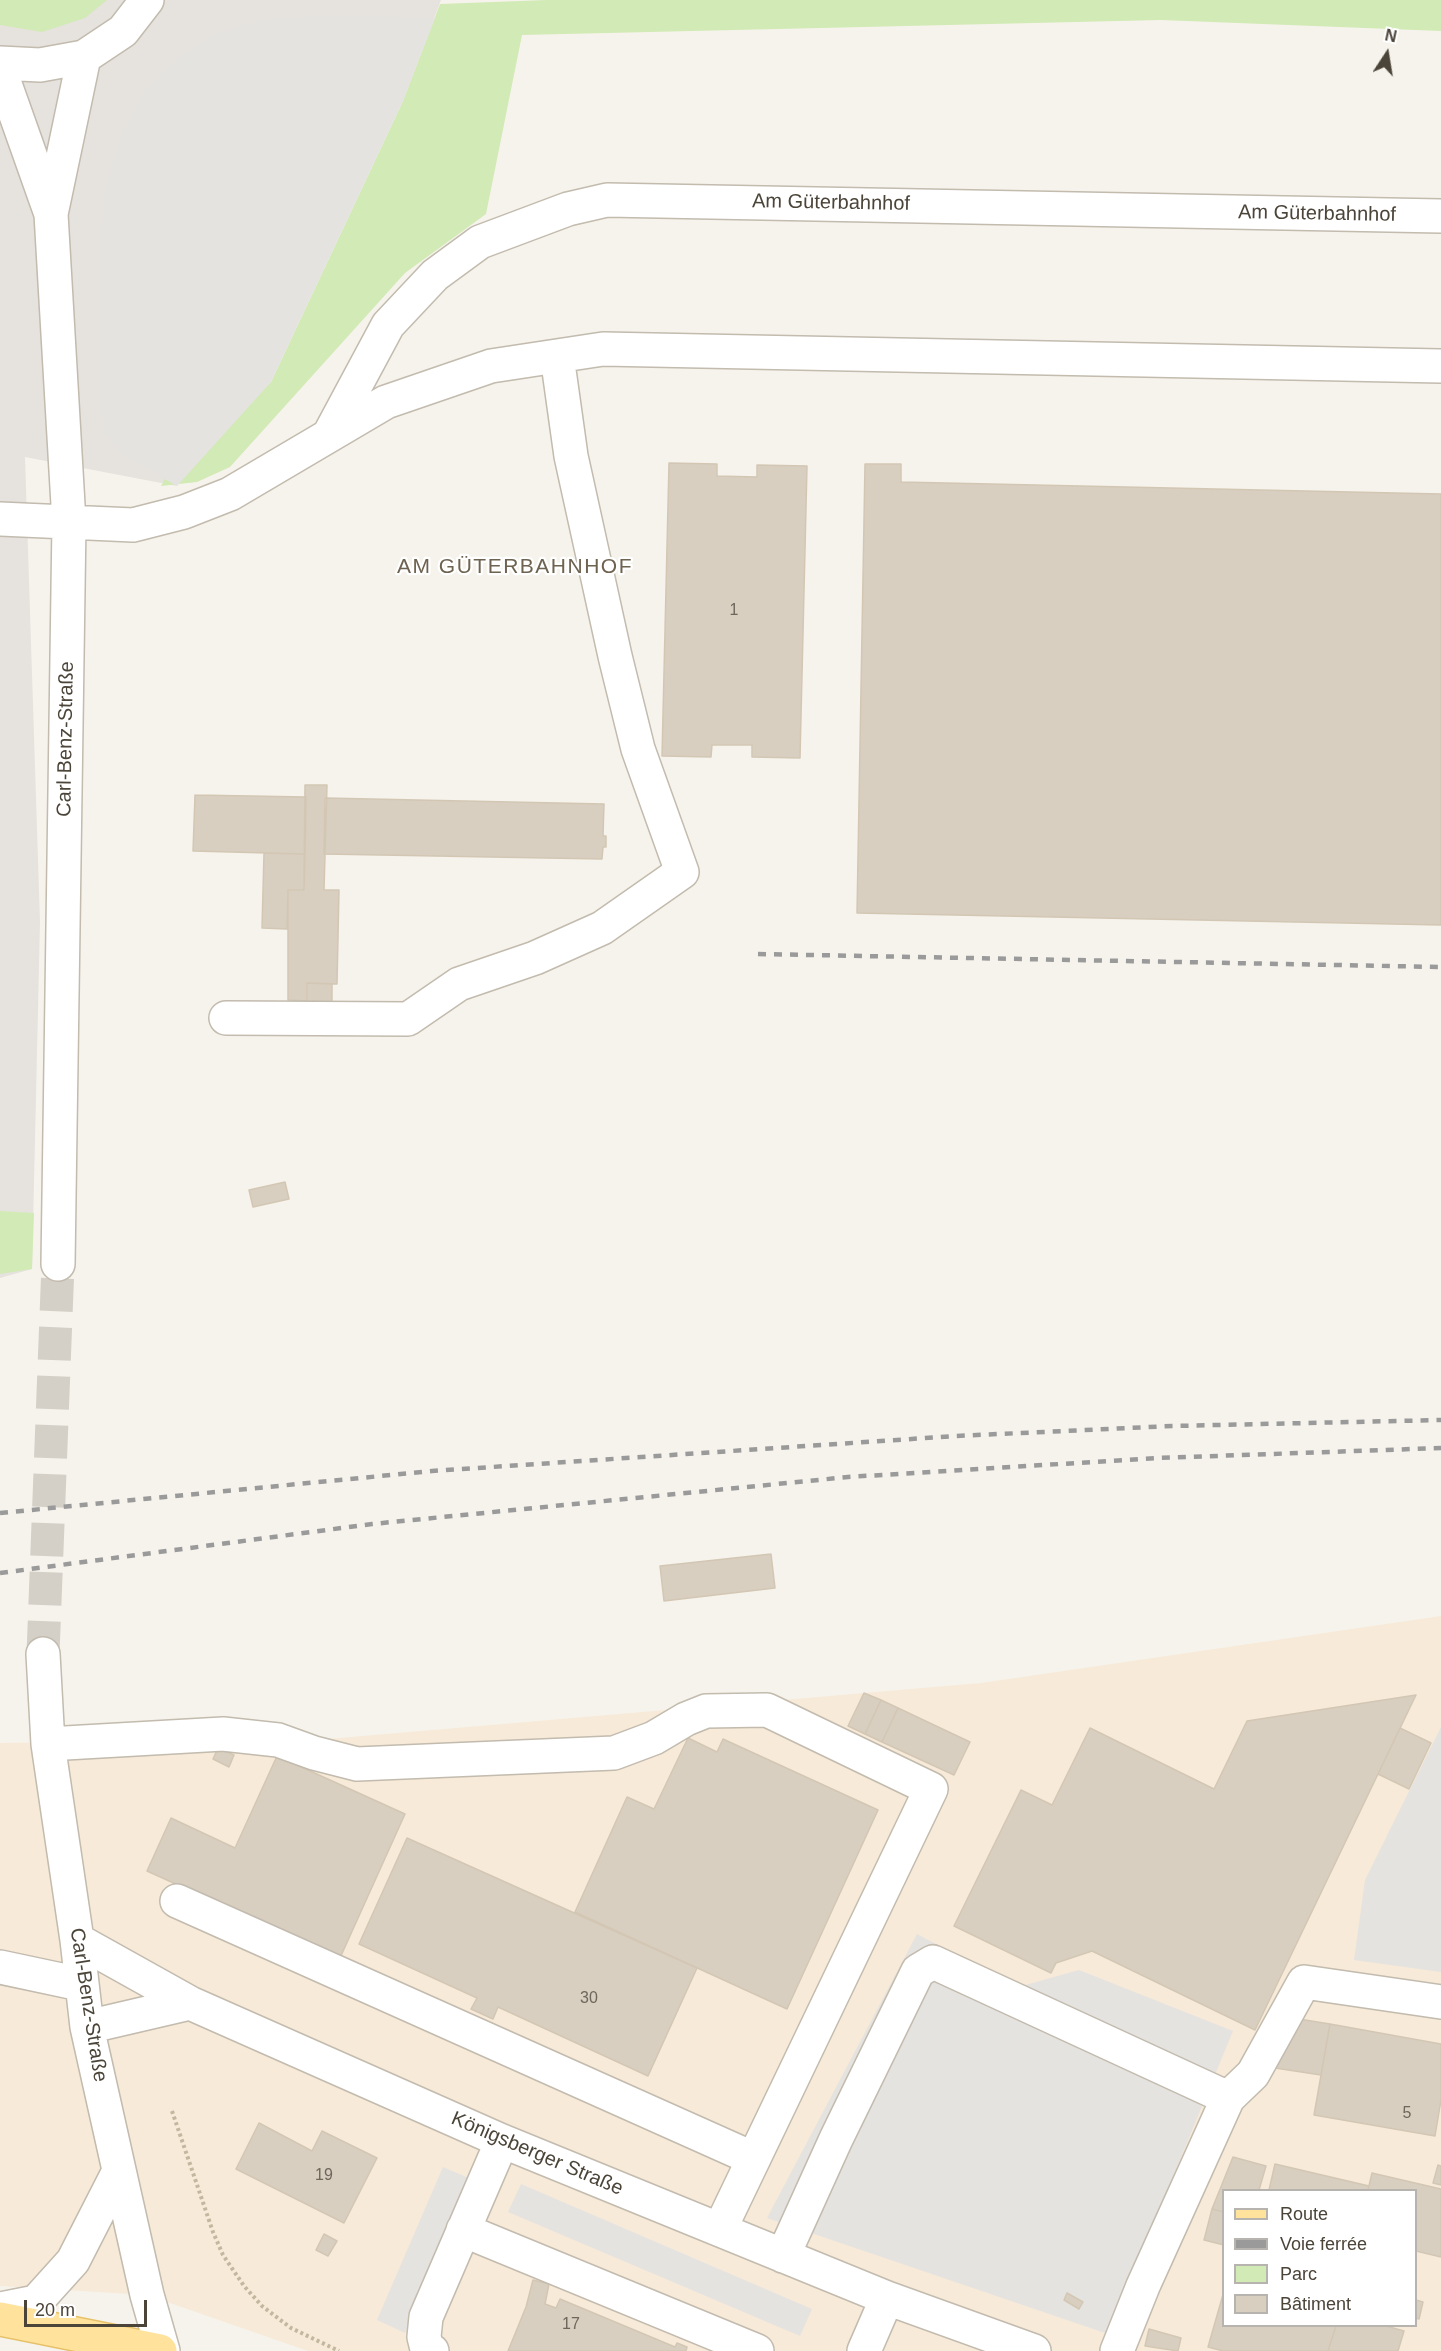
<!DOCTYPE html>
<meta charset="utf-8">
<style>
body{margin:0}
#map{position:relative;width:1441px;height:2351px;overflow:hidden;background:#f6f3ec;font-family:Helvetica,sans-serif}
canvas{display:block}
.legend{position:absolute;left:1222px;top:2189px;width:195px;height:138px;box-sizing:border-box;background:#fff;border:2px solid #b7b4b0;margin:0;padding:8px 10px;list-style:none;font-size:18px;color:#4b4439}
.legend li{display:flex;align-items:center;gap:12px;height:30px}
.legend b{width:30px;border:2px solid #b7b4b0}
.north{position:absolute;left:1357px;top:24px;width:60px;height:60px;-webkit-text-stroke:4px #fff;paint-order:stroke;rotate:12deg;font-size:16px;font-weight:700;line-height:24px;text-align:center;color:#4b4439}
.north::after{content:'';display:block;margin:auto;width:21px;height:27px;background:#4b4439;clip-path:polygon(50% 0,100% 100%,50% 72%,0 100%)}
.scale{position:absolute;left:24px;top:2300px;width:123px;height:27px;box-sizing:border-box;border:3px solid #4b4439;border-top:0;padding-left:8px;font-size:18px;line-height:21px;white-space:nowrap;color:#4b4439;-webkit-text-stroke:4px #fff;paint-order:stroke}
</style>
<div id="map">
<canvas width="1441" height="2351"></canvas>
<ul class="legend">
<li><b style="height:8px;background:#ffe39c"></b>Route</li>
<li><b style="height:8px;background:#9a9a9a"></b>Voie ferrée</li>
<li><b style="height:16px;background:#d2eab5"></b>Parc</li>
<li><b style="height:16px;background:#d8cfc1"></b>Bâtiment</li>
</ul>
<div class="north">N</div>
<div class="scale">20 m</div>
</div>
<script>
const ctx = document.querySelector('canvas').getContext('2d');
ctx.lineJoin = 'round';
function fill(path, color) { ctx.fillStyle = color; ctx.fill(path, 'evenodd'); }
const poly = rows => new Path2D(rows.map(r => 'M' + r).join(''));
function stroke(path, color, width, dash) { ctx.strokeStyle = color; ctx.lineWidth = width; ctx.lineCap = dash ? 'butt' : 'round'; ctx.setLineDash(dash || []); ctx.stroke(path); }
function label(font, color, halo, rows, align = 'center') {
  ctx.font = font + ' Helvetica,sans-serif'; ctx.lineWidth = 4.5; ctx.setLineDash([]); ctx.textBaseline = 'middle'; ctx.strokeStyle = halo; ctx.fillStyle = color; for (const [text, x, y, turn = 0] of rows) {
    ctx.save(); ctx.translate(x, y); ctx.rotate((+turn || 0) * Math.PI / 180); ctx.textAlign = isNaN(turn) ? turn : align; if (halo) ctx.strokeText(text, 0, 0); ctx.fillText(text, 0, 0); ctx.restore();
  }
}
fill(poly([
 [1441,1616,1441,2351,308,2351,147,2295,0,2286,0,1743,316,1740,981,1683],
 [1224,2190,1416,2190,1416,2326,1224,2326]
]), '#f7ead8');
fill(poly([
 [0,0,441,0,403,101,177,486,25,457,40,922,32,1269,0,1278]
]), '#e6e2dd');
fill(poly([
 [0,0,107,0,85,18,42,32,0,25],
 [547,0,1441,0,1441,31,1161,20,522,35,486,214,405,273,230,467,197,482,161,486,165,479,271,382,403,101,440,4],
 [0,1211,34,1213,32,1269,0,1274]
]), '#d2eab5');
fill(poly([
 [331,15,435,18,403,101,271,382,177,486,120,453,106,434,99,409,99,234,106,182,123,129,147,88,179,57,214,34,264,19],
 [1441,1727,1441,1972,1354,1960,1365,1880],
 [917,1934,1018,1987,1079,1970,1233,2031,1108,2334,767,2218],
 [443,2167,471,2179,405,2333,377,2320],
 [521,2184,812,2309,800,2336,508,2212]
]), '#e5e3e0');
const building = poly([
 [669,463,717,464,717,476,757,477,757,465,807,466,800,758,752,757,752,745,712,745,711,757,662,756,669,463],
 [865,464,901,464,901,482,1441,494,1441,925,857,913,865,464],
 [305,785,327,785,324,890,339,890,337,984,307,983,307,1001,288,1000,288,890,304,890,305,785],
 [195,795,306,797,305,854,193,851,195,795],
 [325,798,604,804,603,836,606,836,606,847,603,847,602,859,324,854,325,798],
 [264,853,305,854,304,890,288,890,287,929,262,928,264,853],
 [307,983,332,984,332,1002,307,1001,307,983],
 [285,1182,289,1199,253,1207,249,1190,285,1182],
 [771,1554,775,1588,664,1601,660,1566,771,1554],
 [864,1693,881,1700,865,1734,848,1726,864,1693],
 [1416,1695,1255,2030,1092,1951,1056,1963,1051,1973,954,1926,1021,1790,1052,1805,1090,1728,1214,1789,1247,1721,1416,1695],
 [881,1700,898,1708,882,1742,865,1734,881,1700],
 [898,1708,970,1742,954,1775,882,1742,898,1708],
 [1400,1728,1431,1743,1409,1789,1378,1774,1400,1728],
 [688,1738,717,1752,723,1739,878,1810,787,2009,575,1912,627,1797,654,1809,688,1738],
 [218,1748,234,1755,229,1767,213,1759,218,1748],
 [277,1756,405,1814,340,1958,147,1871,171,1818,235,1848,277,1756],
 [407,1838,697,1968,648,2076,498,2007,493,2019,471,2009,477,1998,359,1944,407,1838],
 [1299,2019,1330,2024,1321,2075,1275,2068,1299,2019],
 [1330,2024,1441,2044,1441,2100,1435,2136,1314,2115,1330,2024],
 [259,2123,312,2151,322,2131,377,2158,344,2223,236,2169,259,2123],
 [1233,2157,1266,2166,1259,2190,1224,2190,1224,2212,1212,2209,1233,2157],
 [1275,2164,1369,2186,1368,2190,1269,2190,1275,2164],
 [1438,2165,1441,2166,1441,2185,1433,2183,1438,2165],
 [1372,2173,1441,2189,1441,2257,1416,2251,1416,2190,1368,2190,1372,2173],
 [1212,2209,1224,2212,1224,2245,1204,2240,1212,2209],
 [324,2234,337,2241,328,2256,316,2250,324,2234],
 [533,2280,549,2284,545,2304,556,2308,560,2299,675,2347,677,2343,687,2347,686,2351,508,2351,526,2307,533,2280],
 [1224,2291,1224,2326,1336,2326,1328,2351,1223,2351,1208,2347,1224,2291],
 [1067,2293,1083,2302,1079,2309,1064,2300,1067,2293],
 [1416,2300,1423,2302,1419,2319,1416,2318,1416,2300],
 [1336,2326,1386,2326,1404,2331,1398,2351,1328,2351,1336,2326],
 [1149,2329,1181,2338,1178,2351,1145,2346,1149,2329]
]);
fill(building, '#d8cfc1');
stroke(building, '#d3c7b4', 1.5);
stroke(poly([
 [43,1654,58,1264]
]), '#d4d0c8', 33, [33, 16]);
const minor = poly([
 [0,63,40,65,84,57,123,31,147,0],
 [0,70,51,214],
 [329,435,388,325,435,275,480,242,568,209,607,200,1441,216],
 [0,519,133,525,184,512,230,494,386,402,491,366,603,349,1441,366],
 [226,1018,408,1019,459,984,535,958,602,928,682,872,638,749,615,656,571,456,557,356],
 [58,1264,69,522,51,214,84,57],
 [43,1654,48,1744,77,1940,87,2027,147,2295,163,2351],
 [48,1744,223,1734,278,1740,314,1753,357,1764,614,1753,654,1738,686,1719,706,1711,767,1710,931,1789,720,2229],
 [177,1901,752,2158],
 [77,1940,190,2003,502,2141,887,2298],
 [0,1967,80,1984],
 [87,2027,190,2003],
 [463,2230,757,2351],
 [783,2256,836,2139,918,1971,933,1962,1228,2098],
 [0,2309,36,2302,73,2261,119,2171],
 [432,2351,427,2349,424,2337,426,2317,502,2141],
 [864,2351,887,2298,1034,2351],
 [1117,2351,1143,2286,1228,2098,1253,2074,1304,1982,1441,2002]
]);
const major = poly([
 [0,2319,160,2351]
]);
stroke(minor, '#c2bbae', 36);
stroke(major, '#e6c16a', 36);
stroke(poly([
 [172,2111,213,2232,223,2255,244,2286,262,2306,291,2328,339,2351]
]), '#c4b79f', 4, [3, 3]);
stroke(minor, '#fff', 33);
stroke(major, '#ffe39c', 33);
stroke(poly([
 [758,954,1441,967],
 [0,1513,432,1471,956,1436,1172,1426,1441,1420],
 [0,1573,372,1524,848,1477,1158,1458,1441,1448]
]), '#9a9a9a', 4.5, [8, 8]);
label('16px', '#6e675b', null, [
 ["1",734,611],
 ["30",589,1999],
 ["5",1407,2114],
 ["19",324,2176],
 ["17",571,2325]
]);
label('20px', '#4b4439', '#fff', [
 ["Am Güterbahnhof",831,203,1],
 ["Am Güterbahnhof",1317,214,1],
 ["Carl-Benz-Straße",66,739,-89],
 ["Carl-Benz-Straße",88,2005,81],
 ["Königsberger Straße",537,2154,23]
]);
ctx.letterSpacing = '1.5px';
label('21px', '#6e6250', '#fff', [
 ["AM GÜTERBAHNHOF",515,567]
]);
ctx.letterSpacing = '0px';
</script>
